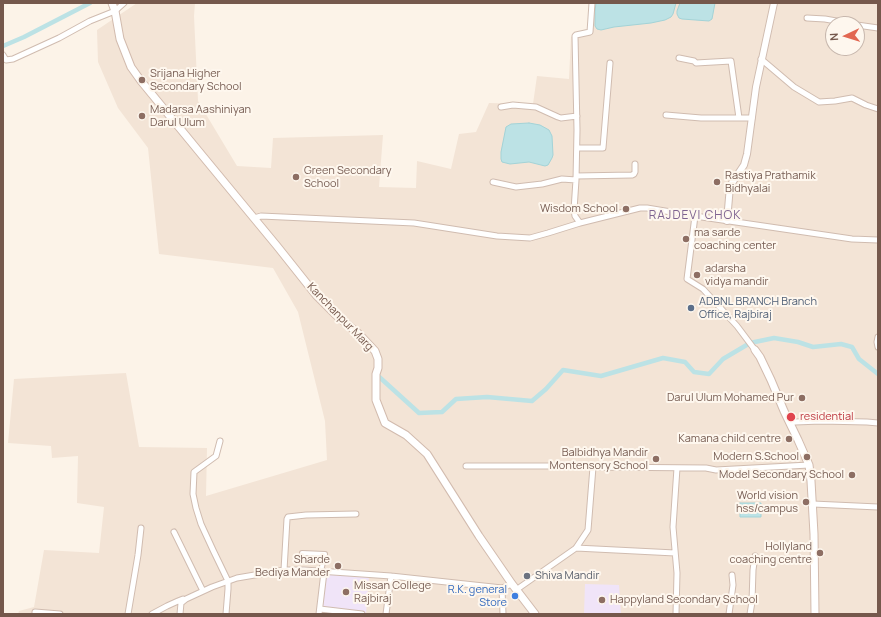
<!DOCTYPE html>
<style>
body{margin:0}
#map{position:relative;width:881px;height:617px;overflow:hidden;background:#fcf3e8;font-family:Manrope,sans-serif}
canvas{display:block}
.frame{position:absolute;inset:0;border:4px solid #75584c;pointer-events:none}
.north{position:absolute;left:825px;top:16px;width:40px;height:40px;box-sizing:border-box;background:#fef7ee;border:1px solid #c7b7ad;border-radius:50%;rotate:266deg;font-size:11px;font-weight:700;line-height:16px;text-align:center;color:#75584c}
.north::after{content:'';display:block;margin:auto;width:14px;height:18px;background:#e26751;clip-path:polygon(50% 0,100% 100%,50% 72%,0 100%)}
</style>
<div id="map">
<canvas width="881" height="617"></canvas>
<div class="frame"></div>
<div class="north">N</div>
</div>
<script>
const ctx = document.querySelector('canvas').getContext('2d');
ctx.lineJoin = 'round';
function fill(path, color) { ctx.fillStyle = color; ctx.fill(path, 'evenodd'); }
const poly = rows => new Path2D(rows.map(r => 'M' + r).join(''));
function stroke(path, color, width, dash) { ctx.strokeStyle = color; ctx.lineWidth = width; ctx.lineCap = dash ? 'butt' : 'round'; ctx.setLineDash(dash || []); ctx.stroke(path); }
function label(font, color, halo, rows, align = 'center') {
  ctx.font = font + ' Manrope,sans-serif'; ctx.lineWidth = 4; ctx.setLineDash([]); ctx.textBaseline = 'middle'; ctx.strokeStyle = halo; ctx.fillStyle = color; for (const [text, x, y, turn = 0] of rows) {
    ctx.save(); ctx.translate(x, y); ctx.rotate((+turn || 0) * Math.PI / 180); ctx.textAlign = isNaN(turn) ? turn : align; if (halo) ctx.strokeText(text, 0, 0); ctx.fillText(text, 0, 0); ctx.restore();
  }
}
fill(poly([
 [137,3,195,3,194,16,198,101,237,166,271,168,273,138,383,135,379,187,416,188,417,161,451,169,459,134,476,132,489,103,533,104,537,76,569,79,571,37,590,34,592,3,878,3,878,614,18,614,19,611,34,607,44,550,99,553,104,507,77,503,78,456,52,458,51,446,8,443,14,379,126,373,139,447,207,448,206,496,327,460,325,421,298,312,273,268,159,254,148,148,118,108,98,62,97,30],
 [833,24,857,24,857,48,833,48]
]), '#f3e4d6');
fill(poly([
 [327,573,369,576,366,614,322,608],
 [585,584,619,585,621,614,584,614]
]), '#f0e4f8');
const water = poly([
 [596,3,676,3,673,14,671,17,665,20,651,23,614,27,601,30,597,29,595,26,595,11,596,3],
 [680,3,715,3,712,19,709,21,682,19,679,18,677,14,677,11,680,3],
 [529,123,540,125,549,130,552,136,553,155,552,158,548,165,545,166,529,162,510,164,502,162,501,159,501,152,506,127,511,124,529,123],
 [740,503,761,503,761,517,740,517,740,503]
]);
fill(water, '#bce2e5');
stroke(water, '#a3d3d7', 1);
stroke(poly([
 [3,46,24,37,90,3],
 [376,374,419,413,442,412,456,399,487,397,532,401,546,389,563,370,601,376,663,358,685,362,694,372,709,374,723,359,750,343,774,338,798,342,813,347,841,344,852,347,859,359,878,374]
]), '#bce2e5', 4.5);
const pedestrian = poly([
 [302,553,325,554,321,571]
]);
const minor = poly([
 [807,18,825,19,853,24],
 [857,25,878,28],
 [3,55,6,60,13,59,59,38,90,21,115,11,124,3],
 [679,58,694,61,696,63,731,61,739,118],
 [761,59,794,87,819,102,835,101,852,98,866,105,878,109],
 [501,107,513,105,536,107,558,117,561,118,577,116],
 [666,115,701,118,752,118],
 [577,148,603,148,610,63],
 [576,176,632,175,634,174,635,172,635,164],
 [493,182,516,187,542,184,562,179,576,180],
 [695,216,687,279,703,289,737,326,755,350],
 [254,218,261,216,414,223,497,236,530,238,548,233,580,223,640,208,647,208,695,216,852,239,878,240],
 [580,223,575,216,574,210,576,180,577,130,575,36,576,35,590,32,592,3],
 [878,337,877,342,878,347],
 [790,423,795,422,821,421,867,422,878,423],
 [220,441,216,456,194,472,193,494,196,508,201,524,213,550,228,581,228,589,226,614],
 [466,466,582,466,593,467,706,468,716,470,809,465],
 [813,504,878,507],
 [174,532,203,591],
 [576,548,675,553],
 [284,570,287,519,288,517,306,515,356,514],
 [502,588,503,614],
 [516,590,576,548,588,530,593,467],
 [320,609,362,614],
 [35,614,35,612,60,614],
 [128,614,138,555,141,528],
 [152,614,167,606,178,601,183,599],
 [180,614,181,603,186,599,212,587,237,578,284,570,304,570,391,576,502,588,512,584],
 [319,614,324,572],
 [386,614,391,576],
 [676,614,677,573,673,527,677,468],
 [729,614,733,585,732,575],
 [750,614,752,602,753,570,755,556]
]);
const tertiary = poly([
 [727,221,730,186,744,165,747,154,756,87,774,3]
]);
const secondary = poly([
 [112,3,115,11,120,39,131,67,141,81,201,154,277,246,316,295,336,315,359,334,375,351,378,359,378,368,376,374,376,400,385,423,406,435,427,454,479,536,512,584,535,614],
 [755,350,760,357,771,380,784,411,798,440,809,465,811,481,814,534,815,614]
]);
stroke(pedestrian, '#d0bcb0', 6);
stroke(minor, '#d0bcb0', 7);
stroke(tertiary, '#d0bcb0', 8);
stroke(secondary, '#d2bbae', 9);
stroke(pedestrian, '#fff', 4);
stroke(minor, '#fff', 5);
stroke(tertiary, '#fff', 6);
stroke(secondary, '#fff', 7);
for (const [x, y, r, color] of [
 [142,80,4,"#8d6e63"],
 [142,116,4,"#8d6e63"],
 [296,177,4,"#8d6e63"],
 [717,182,4,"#8d6e63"],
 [626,209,4,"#8d6e63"],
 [686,239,4,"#8d6e63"],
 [697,275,4,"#8d6e63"],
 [691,308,4,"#5c6f8a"],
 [802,398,4,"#8d6e63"],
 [791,417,5,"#e0444e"],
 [789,439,4,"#8d6e63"],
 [807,457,4,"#8d6e63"],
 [656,459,4,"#8d6e63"],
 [852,475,4,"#8d6e63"],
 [806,502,4,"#8d6e63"],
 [820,553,4,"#8d6e63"],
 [338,566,4,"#8d6e63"],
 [527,576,4,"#6b7280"],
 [346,592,4,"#8d6e63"],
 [515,596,4,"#3f7fe0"],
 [602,600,4,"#8d6e63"]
]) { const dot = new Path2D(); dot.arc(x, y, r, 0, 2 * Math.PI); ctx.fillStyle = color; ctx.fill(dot); stroke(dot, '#fef7ee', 1.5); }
label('11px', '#785e54', '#fef7ee', [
 ["Srijana Higher",150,74,"left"],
 ["Secondary School",150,87,"left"],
 ["Madarsa Aashiniyan",150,110,"left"],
 ["Darul Ulum",150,123,"left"],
 ["Green Secondary",304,171,"left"],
 ["School",304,184,"left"],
 ["Rastiya Prathamik",725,176,"left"],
 ["Bidhyalai",725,189,"left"],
 ["Wisdom School",618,209],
 ["ma sarde",694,233,"left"],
 ["coaching center",694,246,"left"],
 ["adarsha",705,269,"left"],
 ["vidya mandir",705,282,"left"],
 ["Darul Ulum Mohamed Pur",794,398],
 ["Kamana child centre",781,439],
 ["Balbidhya Mandir",648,453],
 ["Montensory School",648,466],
 ["Modern S.School",799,457],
 ["Model Secondary School",844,475],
 ["World vision",798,496],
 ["hss/campus",798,509],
 ["Hollyland",812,547],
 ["coaching centre",812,560],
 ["Sharde",330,560],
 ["Bediya Mander",330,573],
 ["Missan College",354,586,"left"],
 ["Rajbiraj",354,599,"left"],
 ["Happyland Secondary School",610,600,"left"]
], 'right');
label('11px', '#4e5e75', '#fef7ee', [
 ["ADBNL BRANCH Branch",699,302],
 ["Office, Rajbiraj",699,315]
], 'left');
label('11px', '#75584c', '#fef7ee', [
 ["Kanchanpur Marg",340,317,46]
]);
label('11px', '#be3a42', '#fef7ee', [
 ["residential",800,417]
], 'left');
label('11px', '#5b616d', '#fef7ee', [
 ["Shiva Mandir",535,576]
], 'left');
label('11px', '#366cbe', '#fef7ee', [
 ["R.K. general",507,590],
 ["Store",507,603]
], 'right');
ctx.letterSpacing = '1px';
label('12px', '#7f6491', '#fef7ee', [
 ["RAJDEVI CHOK",695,216]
]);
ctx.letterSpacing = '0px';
</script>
